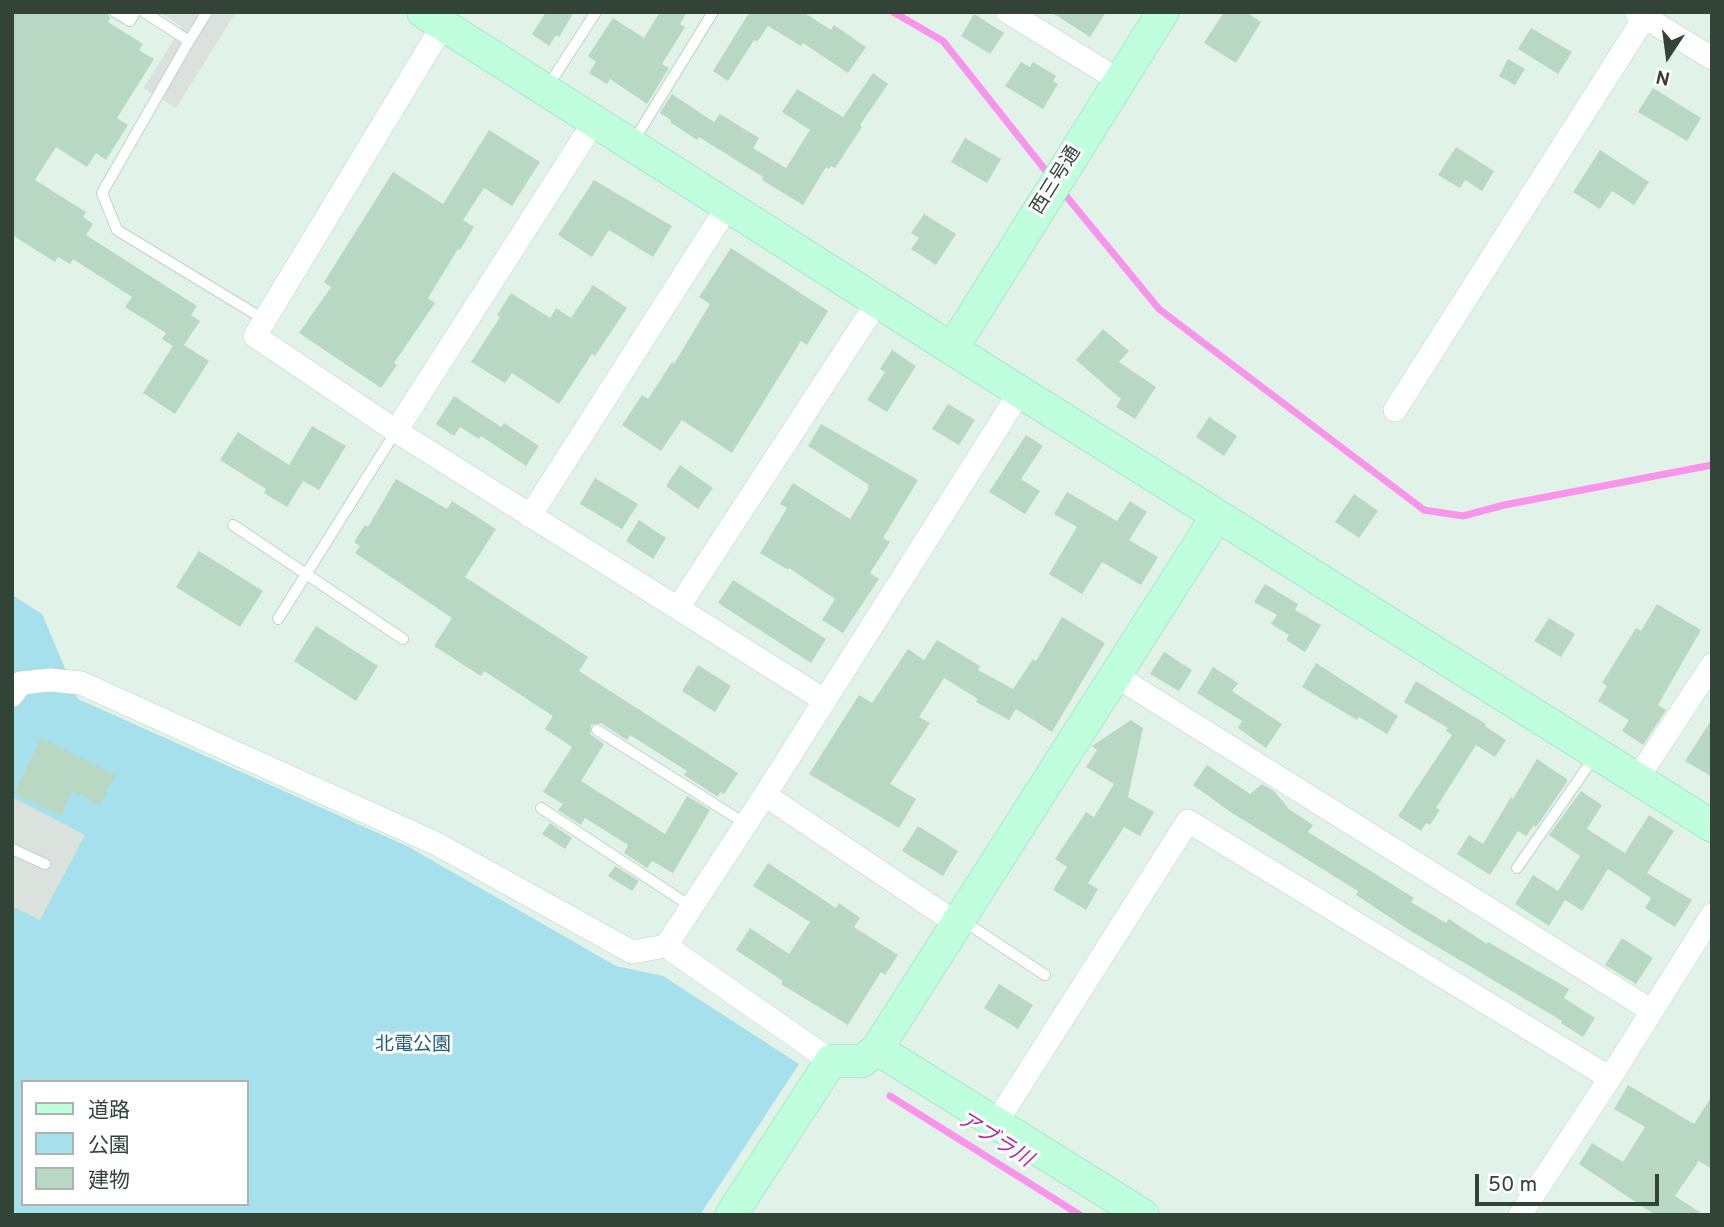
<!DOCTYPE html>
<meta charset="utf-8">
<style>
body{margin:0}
#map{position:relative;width:1724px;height:1227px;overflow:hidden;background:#e1f3e9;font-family:Overpass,"Noto Sans JP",sans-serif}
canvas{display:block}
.frame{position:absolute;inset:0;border:14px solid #324438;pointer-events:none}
.legend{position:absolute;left:21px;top:1080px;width:228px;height:126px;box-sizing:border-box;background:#fff;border:2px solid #adb4af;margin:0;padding:9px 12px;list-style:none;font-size:21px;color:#324438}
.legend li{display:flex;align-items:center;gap:14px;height:35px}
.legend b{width:35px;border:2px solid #adb4af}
.north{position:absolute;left:1633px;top:21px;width:70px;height:70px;-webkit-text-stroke:5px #fff;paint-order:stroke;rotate:193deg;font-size:19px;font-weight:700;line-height:28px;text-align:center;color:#324438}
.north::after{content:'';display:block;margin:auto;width:24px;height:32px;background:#324438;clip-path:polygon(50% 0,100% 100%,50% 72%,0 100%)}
.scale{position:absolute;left:1475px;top:1174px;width:184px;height:32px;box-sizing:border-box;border:4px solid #324438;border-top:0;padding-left:9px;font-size:21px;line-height:24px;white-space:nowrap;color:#324438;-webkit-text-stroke:5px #fff;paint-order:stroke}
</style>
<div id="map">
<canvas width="1724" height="1227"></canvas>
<div class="frame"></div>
<ul class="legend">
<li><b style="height:9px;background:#bfffde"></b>道路</li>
<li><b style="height:19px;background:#a5e0ec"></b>公園</li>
<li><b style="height:19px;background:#b8d8c3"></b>建物</li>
</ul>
<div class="north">N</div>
<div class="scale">50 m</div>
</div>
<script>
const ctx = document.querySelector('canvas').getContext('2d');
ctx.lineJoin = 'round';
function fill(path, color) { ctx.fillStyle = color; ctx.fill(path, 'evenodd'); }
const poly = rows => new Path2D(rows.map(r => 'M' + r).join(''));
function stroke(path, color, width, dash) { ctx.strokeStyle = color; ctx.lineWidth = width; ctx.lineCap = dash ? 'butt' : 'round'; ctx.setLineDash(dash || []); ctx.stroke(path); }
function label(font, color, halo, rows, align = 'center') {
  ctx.font = font + ' Overpass,"Noto Sans JP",sans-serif'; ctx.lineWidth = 6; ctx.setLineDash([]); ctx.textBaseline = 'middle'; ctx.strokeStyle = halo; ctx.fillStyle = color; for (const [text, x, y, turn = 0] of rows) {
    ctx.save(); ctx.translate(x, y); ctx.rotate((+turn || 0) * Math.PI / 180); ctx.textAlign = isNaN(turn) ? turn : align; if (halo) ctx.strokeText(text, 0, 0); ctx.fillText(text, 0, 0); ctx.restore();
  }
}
fill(poly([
 [12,595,42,614,78,699,407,846,616,966,663,976,799,1064,700,1215,12,1215],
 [23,1082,247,1082,247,1204,23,1204]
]), '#a5e0ec');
fill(poly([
 [159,12,236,12,176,108,143,88,182,27],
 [12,797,85,835,40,920,12,906]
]), '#dbe2dd');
stroke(poly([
 [893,12,943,41,1050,176],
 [1062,191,1159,309,1424,510,1463,516,1504,505,1712,465],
 [890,1096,1080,1215]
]), '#f895eb', 7);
fill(poly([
 [12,12,107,12,110,18,108,22,143,44,139,50,154,59,117,118,128,125,106,160,96,153,87,167,56,147,35,180,86,212,83,217,93,224,86,235,197,306,191,315,200,321,184,345,209,361,175,414,143,393,173,346,162,339,166,333,125,307,132,297,73,259,70,264,58,257,55,262,12,235],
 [546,12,574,12,559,37,556,35,549,46,532,34],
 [660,12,687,12,680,24,685,27,662,64,669,68,647,104,610,79,607,84,589,73,596,62,588,56,613,18,644,38],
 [747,12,803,12,831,30,834,25,866,47,848,73,803,43,801,46,768,26,757,42,754,40,728,81,713,71,749,13],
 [1051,12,1106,12,1090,37],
 [1224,12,1246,12,1261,22,1236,63,1204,43],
 [974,14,1004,33,990,54,961,36],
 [1531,28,1572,52,1558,74,1518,49],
 [1508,59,1525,69,1515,85,1499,76],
 [1021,62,1030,67,1033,62,1056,76,1053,81,1058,84,1043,109,1005,86],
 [873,73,888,84,860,125,862,127,835,168,831,166,829,169,826,167,803,205,762,180,763,177,699,137,697,140,670,122,671,120,660,113,672,94,714,122,720,114,759,138,753,148,786,168,810,130,782,112,797,89,843,117],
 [1653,88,1701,118,1687,141,1638,112],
 [489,130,540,162,512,206,484,188,463,220,474,227,460,250,458,249,428,298,435,303,394,363,397,365,381,388,299,333,331,287,324,282,393,172,443,204],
 [965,138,1001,159,987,183,951,162],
 [1456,147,1494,171,1482,191,1465,180,1460,188,1438,175],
 [1600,150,1649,182,1634,205,1612,191,1600,209,1573,192],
 [594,180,672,226,653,257,609,230,592,257,558,235],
 [924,214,956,234,936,265,911,249,919,238,911,233],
 [731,248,828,311,807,345,801,341,732,453,682,420,661,451,622,425,642,395,648,399,672,362,674,364,710,304,699,297],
 [593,285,627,308,595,356,592,354,559,404,512,373,505,383,471,362,500,317,497,315,511,293,550,318,556,308,571,318],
 [1103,329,1129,351,1119,362,1156,387,1135,419,1116,407,1121,399,1076,360],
 [892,350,916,366,887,412,867,400,885,372,880,369],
 [454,396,501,427,504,423,539,446,526,466,481,436,479,439,460,427,454,436,436,424],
 [948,404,975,420,959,445,932,429],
 [1209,417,1237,436,1224,456,1196,437],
 [821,424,918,480,883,538,890,542,870,573,879,579,843,633,822,620,835,599,789,568,788,570,760,553,787,508,780,504,793,483,850,519,869,488,867,487,869,485,808,446],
 [312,426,346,446,319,490,303,481,287,507,264,493,266,489,220,460,238,432,289,465],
 [1026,435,1043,446,1021,479,1040,491,1025,514,989,492],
 [680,465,713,488,698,509,666,486],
 [595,478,638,504,622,529,580,504],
 [396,479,447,509,452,501,496,529,465,577,588,657,579,671,738,773,724,794,720,792,718,797,684,775,687,771,630,735,627,740,601,723,591,725,590,734,604,744,581,781,665,834,687,796,710,810,673,873,652,861,647,868,624,853,628,845,585,818,581,825,558,810,563,804,543,792,572,747,545,729,553,716,484,671,481,676,434,646,452,618,355,553,360,546,354,542,365,525,368,527],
 [1067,492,1117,521,1130,501,1147,512,1129,540,1158,557,1141,585,1102,562,1082,594,1049,574,1077,527,1054,514],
 [1354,494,1378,511,1359,538,1335,522],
 [639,520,666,538,653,559,626,541],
 [199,551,263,591,240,627,176,587],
 [733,580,826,639,811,663,718,603],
 [1265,584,1298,604,1295,610,1321,625,1305,652,1286,640,1289,635,1271,624,1277,615,1254,602],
 [1657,604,1701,630,1658,705,1666,710,1643,745,1622,731,1629,720,1598,701,1607,686,1602,683,1636,628,1641,631],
 [1062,617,1105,643,1052,732,1016,709,1009,720,976,702,978,699,944,678,919,717,930,723,890,784,916,799,899,828,809,774,859,695,872,703,908,649,924,660,937,640,980,666,978,670,1013,689,1033,659,1036,661],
 [1549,618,1575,634,1561,657,1534,641],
 [316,626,378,666,356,701,294,661],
 [1164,652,1192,670,1179,691,1150,674],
 [1316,663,1398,716,1387,734,1359,717,1357,720,1302,687],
 [698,665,731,686,715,712,682,691],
 [1213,667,1238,683,1232,691,1282,724,1266,748,1238,728,1242,721,1197,693],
 [1416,681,1486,724,1485,726,1506,740,1495,757,1476,745,1436,808,1440,810,1430,825,1426,823,1421,831,1398,816,1452,735,1446,731,1448,728,1404,702],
 [1712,719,1712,777,1685,761],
 [1131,720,1143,728,1128,797,1154,812,1140,836,1124,827,1088,883,1098,889,1086,910,1053,890,1067,867,1055,859,1086,812,1094,817,1114,784,1086,767,1097,750,1092,746],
 [41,738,115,775,100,805,72,791,60,816,14,793],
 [1537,759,1567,779,1567,782,1536,827,1534,825,1526,836,1518,831,1490,875,1457,854,1469,835,1483,844,1511,797,1513,799],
 [1207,765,1250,794,1262,784,1274,791,1289,809,1313,825,1308,832,1414,898,1411,902,1446,923,1449,919,1487,944,1488,942,1569,989,1564,998,1595,1018,1583,1037,1561,1023,1562,1021,1409,930,1356,895,1358,891,1229,811,1193,785],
 [1581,791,1602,805,1587,829,1625,853,1649,815,1674,831,1647,873,1692,900,1675,927,1645,908,1651,898,1608,869,1582,911,1565,900,1549,926,1515,904,1533,875,1558,891,1580,856,1549,835],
 [550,823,572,838,565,849,542,834],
 [918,826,958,851,943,876,902,851],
 [768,863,836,908,839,903,860,918,854,927,898,955,885,975,881,972,848,1025,781,984,783,981,736,950,750,928,789,954,810,922,753,886],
 [615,866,639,881,632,891,608,876],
 [1622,938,1653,958,1636,984,1605,965],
 [999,984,1033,1005,1018,1029,984,1008],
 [1628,1085,1694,1124,1712,1096,1712,1169,1699,1161,1675,1196,1704,1215,1655,1215,1579,1164,1592,1143,1623,1162,1645,1127,1614,1109]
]), '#b8d8c3');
const lane = poly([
 [115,12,130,21,135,12],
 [144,12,189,41,102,193,117,230,265,320],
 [189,41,207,12],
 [548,86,596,12],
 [633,142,713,12],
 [233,525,403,639],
 [278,619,396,431],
 [597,730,746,824],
 [541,808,692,907],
 [12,849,45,864],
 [1517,868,1595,756],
 [962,920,1045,975]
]);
const street = poly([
 [1008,12,1120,81],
 [1636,12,1712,58],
 [594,122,396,431,824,700],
 [1395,410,1648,12],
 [396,431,255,336,443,25],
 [530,516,728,206],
 [678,608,878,301],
 [1116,676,1652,1011],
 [12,695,21,683,50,680,81,683,437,844,632,952,666,946,765,795,1020,392],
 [1637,779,1712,665],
 [765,795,956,923],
 [666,946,831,1061],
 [996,1123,1188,821,1610,1078],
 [1520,1215,1610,1078,1712,915]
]);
const secondary = poly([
 [423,12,952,349,1712,826],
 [952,349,1163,12],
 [877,1049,1143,1215],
 [731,1215,831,1061,862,1061,877,1049,1217,516]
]);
stroke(lane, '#bad7c5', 12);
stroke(street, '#bad7c5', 24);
stroke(secondary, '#8bd8af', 33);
stroke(lane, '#fff', 10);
stroke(street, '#fff', 23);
stroke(secondary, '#bfffde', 32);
label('19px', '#324438', '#fff', [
 ["西三号通",1057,181,-58]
]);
label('19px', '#205c7b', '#fff', [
 ["北電公園",413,1046]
]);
label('italic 21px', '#ba21a4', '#fff', [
 ["アブラ川",994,1141,32]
]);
</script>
